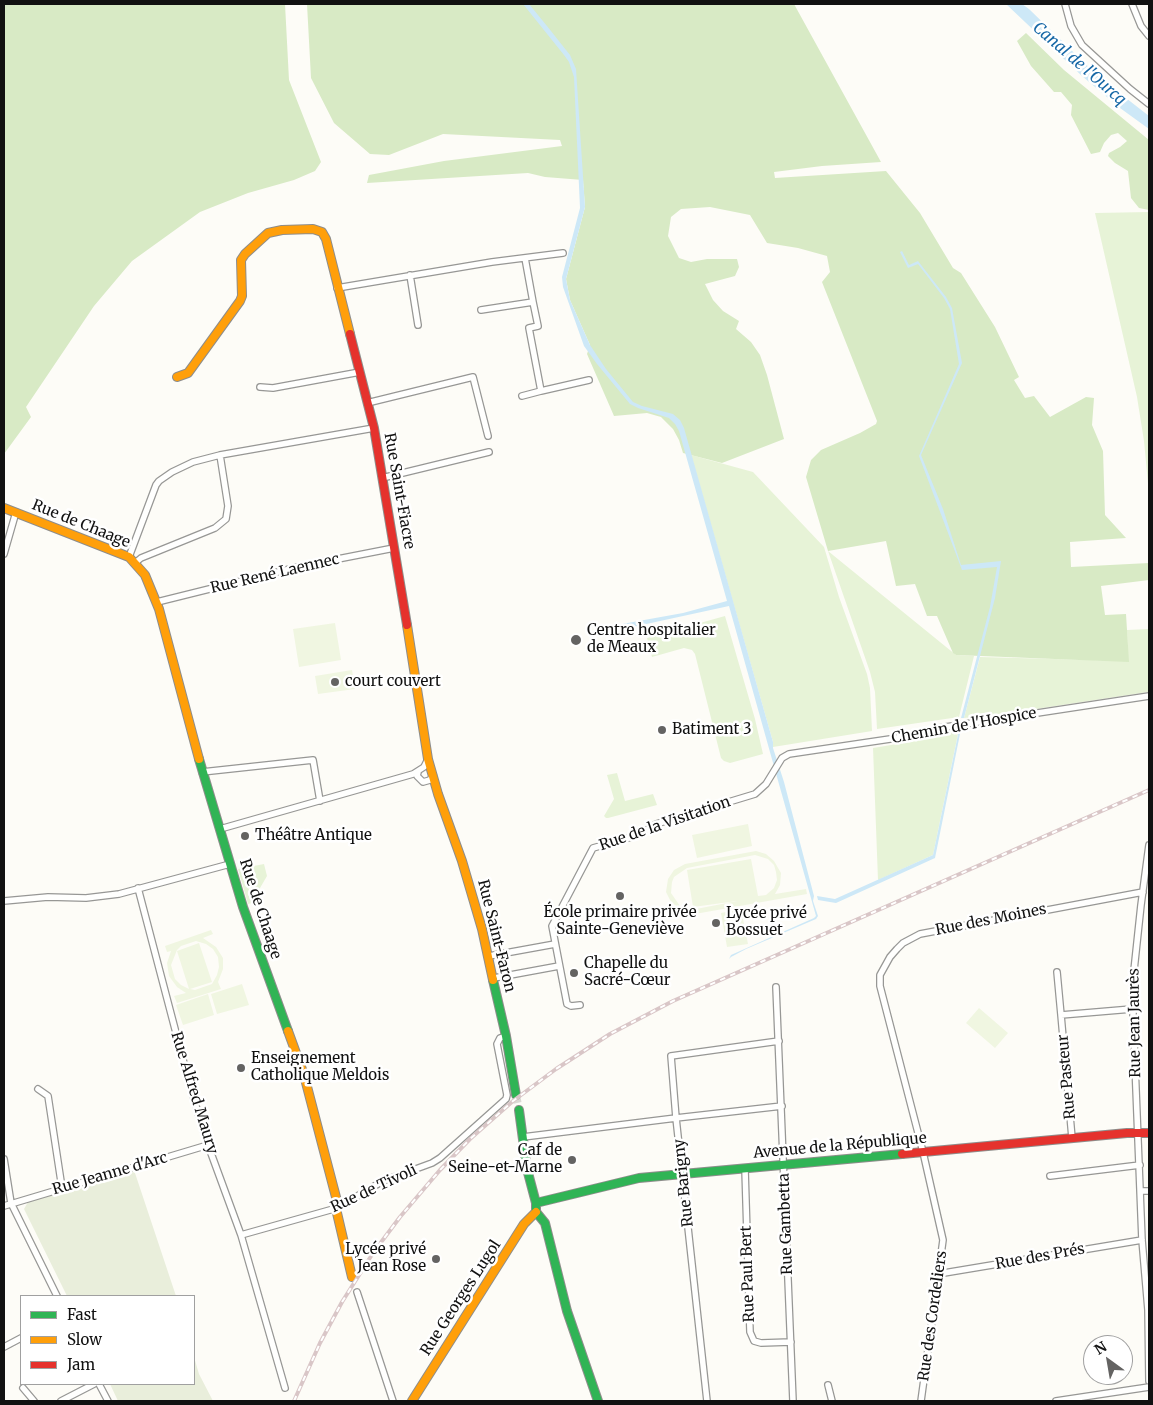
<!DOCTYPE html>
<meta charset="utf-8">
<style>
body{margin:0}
#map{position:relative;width:1153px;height:1405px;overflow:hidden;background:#fdfcf7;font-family:Merriweather,serif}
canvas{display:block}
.frame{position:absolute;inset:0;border:5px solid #111;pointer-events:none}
.legend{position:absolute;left:20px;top:1295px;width:175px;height:90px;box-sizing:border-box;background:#fff;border:1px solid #a0a0a0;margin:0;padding:6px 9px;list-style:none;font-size:15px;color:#111}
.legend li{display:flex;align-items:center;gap:10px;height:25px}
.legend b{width:25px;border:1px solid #a0a0a0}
.north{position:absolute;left:1083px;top:1335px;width:50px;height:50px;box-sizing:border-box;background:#fff;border:1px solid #a0a0a0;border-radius:50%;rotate:328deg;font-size:14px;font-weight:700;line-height:20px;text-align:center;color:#111}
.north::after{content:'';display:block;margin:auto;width:18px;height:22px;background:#646362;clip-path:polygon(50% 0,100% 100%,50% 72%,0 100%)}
</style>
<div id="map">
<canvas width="1153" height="1405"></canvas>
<div class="frame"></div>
<ul class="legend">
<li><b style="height:6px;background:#30b455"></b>Fast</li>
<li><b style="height:6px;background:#ff9f0a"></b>Slow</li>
<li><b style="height:6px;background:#e5322d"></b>Jam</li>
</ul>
<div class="north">N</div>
</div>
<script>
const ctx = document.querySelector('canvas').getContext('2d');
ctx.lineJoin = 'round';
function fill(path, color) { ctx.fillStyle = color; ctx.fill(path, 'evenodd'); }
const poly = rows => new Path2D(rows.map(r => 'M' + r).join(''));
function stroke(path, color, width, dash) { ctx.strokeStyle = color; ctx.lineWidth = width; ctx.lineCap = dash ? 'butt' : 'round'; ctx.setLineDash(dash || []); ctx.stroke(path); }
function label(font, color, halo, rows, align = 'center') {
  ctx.font = font + ' Merriweather,serif'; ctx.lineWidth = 5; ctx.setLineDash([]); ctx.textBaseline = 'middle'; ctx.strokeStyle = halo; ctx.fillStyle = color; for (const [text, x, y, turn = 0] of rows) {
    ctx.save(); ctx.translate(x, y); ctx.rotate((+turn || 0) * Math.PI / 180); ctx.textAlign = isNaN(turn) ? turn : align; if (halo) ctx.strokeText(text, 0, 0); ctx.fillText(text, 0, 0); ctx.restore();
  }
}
fill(poly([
 [1149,212,1149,494,1144,441,1137,397,1095,213],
 [691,455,753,472,824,547,839,597,867,674,870,688,872,731,773,747,773,742],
 [828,551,956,655,974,656,959,717,877,729,875,692,870,672],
 [725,616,755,719,763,754,730,763,724,761,721,758,695,654,692,650,684,648,652,657,647,638],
 [1149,629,1149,691,1148,692,1003,714,964,718,980,657,1128,661,1127,630],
 [959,729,933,855,878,880,873,748,915,741,938,733],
 [617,773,625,801,653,794,657,805,608,818,606,818,604,816,614,799,607,775],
 [264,864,267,876,260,888,260,901,248,904,238,869]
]), '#e7f3d7');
fill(poly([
 [4,4,285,4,289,80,321,162,315,171,294,180,248,193,200,212,132,261,94,306,26,407,31,417,4,454],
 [307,4,794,4,881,162,822,166,774,172,775,178,886,171,920,213,953,268,961,273,995,327,1019,377,1014,380,1025,398,1034,396,1050,417,1086,397,1094,398,1092,425,1103,451,1105,515,1126,538,1070,542,1071,567,1149,563,1149,580,1101,586,1105,615,1126,614,1129,662,956,655,953,653,937,616,927,616,915,584,896,586,886,541,828,551,806,477,811,460,821,450,860,433,876,424,877,421,822,282,830,272,827,256,798,248,767,243,750,215,710,207,681,209,671,217,668,236,679,258,691,262,707,259,737,259,739,267,735,276,705,284,713,300,723,311,739,321,736,329,751,342,760,355,767,375,784,439,722,463,683,453,679,440,673,429,661,417,647,413,614,416,587,354,590,345,570,300,566,279,585,207,583,180,545,177,528,173,367,183,369,175,444,161,562,146,560,140,443,134,389,155,370,154,334,123,311,78],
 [1026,33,1064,70,1149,140,1149,210,1139,208,1131,198,1128,171,1115,163,1108,156,1109,153,1120,147,1127,141,1118,133,1111,135,1104,143,1100,152,1091,154,1071,115,1072,105,1061,92,1054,92,1031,66,1017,41]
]), '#d8eac5');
fill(poly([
 [134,1170,176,1296,67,1296,24,1209,28,1202],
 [194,1357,199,1374,213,1401,118,1401,110,1384,194,1384]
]), '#e9eedb');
fill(poly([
 [335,623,341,660,299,667,293,629],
 [352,670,355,689,318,694,315,676],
 [748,824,752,846,697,858,692,835],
 [756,851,766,854,774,861,781,873,780,885,775,894,806,889,807,894,678,917,677,912,681,911,670,900,666,892,668,879,674,870,685,864],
 [755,855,768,859,774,865,776,872,777,880,774,888,766,895,758,896,751,859,687,870,693,907,737,901,691,910,680,906,671,893,672,882,674,877,687,868],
 [741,909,748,944,727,947,721,913],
 [211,930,213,934,203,938,216,947,223,958,223,969,218,982,221,989,177,1003,174,996,186,993,177,987,169,976,167,963,171,951,167,952,165,946],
 [196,941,206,944,213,949,218,957,219,967,217,975,212,984,195,990,190,989,212,982,199,943,177,951,189,989,181,985,175,979,171,965,177,950,181,946],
 [242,984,249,1005,217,1014,211,994],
 [208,994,214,1015,183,1025,176,1005],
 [979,1008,1008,1033,995,1048,966,1023]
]), '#f0f6e1');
fill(poly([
 [523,4,529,4,547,26,570,55,576,69,585,207,566,279,570,300,590,345,606,369,633,402,642,406,673,414,680,420,684,428,773,742,773,748,784,782,814,896,813,901,818,916,816,919,746,949,731,957,729,959,731,955,814,918,816,916,729,606,628,628,621,628,622,624,683,613,727,601,679,431,675,424,669,418,638,408,630,404,597,364,584,346,563,287,562,277,580,208,574,77,569,62,564,55],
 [1006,4,1022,4,1029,9,1099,77,1149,116,1149,129,1120,108,1082,76],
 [902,251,909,265,918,261,946,297,952,308,962,363,921,455,943,509,961,565,1001,561,995,598,964,718,961,718,990,607,997,567,962,570,919,456,959,364,950,309,944,298,918,264,908,268,900,252],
 [962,724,935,858,836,903,818,900,817,896,835,899,933,855,960,725]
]), '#cde8f7');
stroke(poly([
 [516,1095,519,1110]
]), '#dad9d4', 8, [8, 4]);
const street = poly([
 [1065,4,1071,26,1082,45,1130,89,1149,104],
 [1132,4,1141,26,1149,36],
 [410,275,418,325],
 [337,288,492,262,563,253],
 [533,302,538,326,529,328,541,391,589,380],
 [481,310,533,302,525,258],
 [260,387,273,388,360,372],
 [522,396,541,391],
 [367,403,473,377,488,436],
 [382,478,489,452],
 [4,554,16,512],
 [129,557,156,485,159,481,172,472,193,462,220,455,374,428],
 [135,563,141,558,215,528,226,519,228,506,220,455],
 [157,602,302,566,394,548],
 [202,772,313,760,320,801],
 [418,772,417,776,423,782,430,780,433,775],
 [220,829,413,774,424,767,428,759],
 [1149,845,1141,905,1132,989,1142,1240,1148,1310,1149,1381],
 [138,888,191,1090,208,1145,241,1235,285,1388],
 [4,901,48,897,86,898,119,894,230,864],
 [489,956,555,944],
 [1057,972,1061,1015],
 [494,978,559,966],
 [776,987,793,1401],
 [580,1005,571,1006,567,1004,552,926,593,848,639,835,656,824,755,794,766,784,782,758,789,754,917,735,939,728,1149,696],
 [779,1041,671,1056,676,1118,782,1106],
 [38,1089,48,1096,62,1188],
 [523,1137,676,1118,707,1401],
 [1072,1138,1061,1015,1132,1009],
 [4,1159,11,1203,57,1296],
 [745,1169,750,1332,754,1341,761,1343,791,1342],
 [1050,1176,1140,1165],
 [1141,1191,1149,1191],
 [4,1206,208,1145],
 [241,1235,337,1208,383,1181,432,1163,440,1158,506,1099,507,1095,497,1044,500,1038,506,1036],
 [938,1274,1142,1240],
 [357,1292,393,1401],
 [4,1347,21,1338],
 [99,1384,108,1401],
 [828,1385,832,1401],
 [23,1388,34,1401],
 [61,1401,94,1384],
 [921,1401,943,1240,923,1152,880,986,880,975,890,957,897,949,903,943,920,934,1143,892],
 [1056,1401,1149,1387]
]);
const fast = poly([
 [199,759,243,907,288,1031],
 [493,980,506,1036,516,1095],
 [519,1110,527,1169,536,1203,536,1212,545,1223,567,1311,598,1401],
 [536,1203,639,1178,902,1154]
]);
const slow = poly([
 [177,377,188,373,240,301,242,296,241,260,245,254,268,233,282,230,313,229,322,232,326,239,350,334],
 [4,508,129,557,145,575,159,609,199,759],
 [407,625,428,759,438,794,462,861,482,929,493,980],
 [288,1031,304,1075,337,1201,337,1213,352,1277],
 [412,1401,524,1224,536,1212]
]);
const jam = poly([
 [350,334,374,428,407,625],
 [902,1154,1127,1133,1149,1133]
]);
stroke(street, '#979795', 8);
stroke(fast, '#8e8d8b', 10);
stroke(slow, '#8e8d8b', 10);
stroke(jam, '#8e8d8b', 10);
stroke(street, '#fffffe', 5.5);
stroke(fast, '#30b455', 8);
stroke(slow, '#ff9f0a', 8);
stroke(jam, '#e5322d', 8);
const rail = poly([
 [294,1401,320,1343,342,1302,373,1253,400,1217,440,1170,470,1139,513,1101,556,1069,610,1034,673,1001,1149,790]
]);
stroke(rail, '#d9c6c7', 4);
stroke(rail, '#fff', 2, [5.5]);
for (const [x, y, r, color] of [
 [576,640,6,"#646362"],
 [335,682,5,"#646362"],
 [662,730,5,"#646362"],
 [245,836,5,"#646362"],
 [620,896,5,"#646362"],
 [716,923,5,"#646362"],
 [574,973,5,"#646362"],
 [241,1068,5,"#646362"],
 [572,1160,5,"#646362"],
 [436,1259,5,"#646362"]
]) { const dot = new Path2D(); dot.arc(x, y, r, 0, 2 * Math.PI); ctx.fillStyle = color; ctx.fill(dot); stroke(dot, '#fff', 2); }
label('15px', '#111', '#fff', [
 ["Rue Saint-Fiacre",399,491,80],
 ["Rue de Chaage",81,524,22],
 ["Rue René Laennec",275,574,-13],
 ["Chemin de l'Hospice",964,726,-10],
 ["Rue de la Visitation",665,824,-19],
 ["Rue de Chaage",260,909,72],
 ["Rue des Moines",991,920,-11],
 ["Rue Saint-Faron",496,936,76],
 ["Rue Jean Jaurès",1135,1023,-91],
 ["Rue Pasteur",1067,1077,-95],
 ["Rue Alfred Maury",194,1093,73],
 ["Avenue de la République",840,1146,-5],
 ["Rue Jeanne d'Arc",110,1174,-16],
 ["Rue Barigny",684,1183,-96],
 ["Rue de Tivoli",374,1189,-25],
 ["Rue Gambetta",786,1224,-92],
 ["Rue des Prés",1040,1257,-10],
 ["Rue Paul Bert",748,1274,-92],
 ["Rue Georges Lugol",461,1298,-57],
 ["Rue des Cordeliers",933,1316,-82]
]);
label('15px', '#111', '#fff', [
 ["Centre hospitalier",587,631],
 ["de Meaux",587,648],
 ["court couvert",345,682],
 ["Batiment 3",672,730],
 ["Théâtre Antique",255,836],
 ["École primaire privée",620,913,"center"],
 ["Sainte-Geneviève",620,930,"center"],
 ["Lycée privé",726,914],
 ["Bossuet",726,931],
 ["Chapelle du",584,964],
 ["Sacré-Cœur",584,981],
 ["Enseignement",251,1059],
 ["Catholique Meldois",251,1076],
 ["Caf de",562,1151,"right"],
 ["Seine-et-Marne",562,1168,"right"],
 ["Lycée privé",426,1250,"right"],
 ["Jean Rose",426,1267,"right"]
], 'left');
label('italic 16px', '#1768a6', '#fff', [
 ["Canal de l'Ourcq",1079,64,41]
]);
</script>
